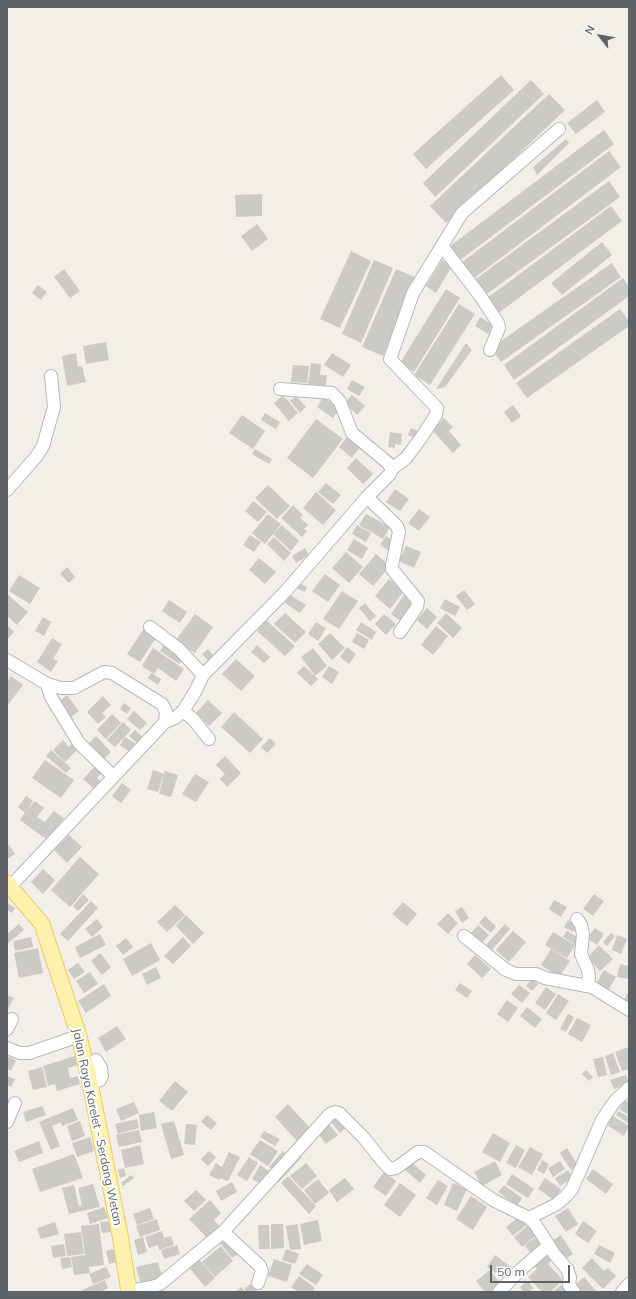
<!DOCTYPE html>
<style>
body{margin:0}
#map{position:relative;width:636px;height:1299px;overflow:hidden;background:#f1efe8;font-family:Mulish,sans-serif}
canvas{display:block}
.frame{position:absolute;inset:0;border:8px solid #5f6368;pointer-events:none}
.north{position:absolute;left:580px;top:16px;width:40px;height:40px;-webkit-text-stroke:3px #fff;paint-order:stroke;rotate:301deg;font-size:11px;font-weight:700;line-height:16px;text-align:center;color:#5f6368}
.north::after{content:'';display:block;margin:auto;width:14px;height:18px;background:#5f6368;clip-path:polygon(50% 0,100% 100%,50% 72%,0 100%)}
.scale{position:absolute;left:490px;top:1265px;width:80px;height:18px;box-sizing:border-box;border:2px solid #5f6368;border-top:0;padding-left:5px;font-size:12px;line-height:14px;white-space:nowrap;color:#5f6368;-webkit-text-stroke:3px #fff;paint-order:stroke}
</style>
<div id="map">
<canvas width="636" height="1299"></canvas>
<div class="frame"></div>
<div class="north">N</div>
<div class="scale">50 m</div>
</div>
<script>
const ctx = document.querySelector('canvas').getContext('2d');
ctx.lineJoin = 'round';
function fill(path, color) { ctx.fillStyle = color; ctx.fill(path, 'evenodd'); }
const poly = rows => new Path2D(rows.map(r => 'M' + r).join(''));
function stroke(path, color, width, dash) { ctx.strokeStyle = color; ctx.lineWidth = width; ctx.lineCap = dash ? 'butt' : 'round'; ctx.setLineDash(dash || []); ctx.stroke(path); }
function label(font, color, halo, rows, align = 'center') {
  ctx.font = font + ' Mulish,sans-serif'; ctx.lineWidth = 4; ctx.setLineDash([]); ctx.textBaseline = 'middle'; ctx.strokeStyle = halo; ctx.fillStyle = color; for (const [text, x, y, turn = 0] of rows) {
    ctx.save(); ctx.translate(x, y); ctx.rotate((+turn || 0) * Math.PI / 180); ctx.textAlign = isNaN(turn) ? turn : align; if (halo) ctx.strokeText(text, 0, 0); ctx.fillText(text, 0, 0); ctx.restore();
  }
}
fill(poly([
 [501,75,514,90,426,169,413,154],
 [531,80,544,94,435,197,423,183],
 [549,94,565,110,446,223,430,206],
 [597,100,605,112,576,134,567,123],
 [604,130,614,144,459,261,449,247],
 [566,139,569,143,537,175,533,167],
 [609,151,621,167,473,279,461,263],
 [609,181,620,197,484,296,473,281],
 [262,194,262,216,236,217,235,195],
 [611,206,622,221,497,314,486,299],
 [257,224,268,239,252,251,241,236],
 [602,242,612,255,562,295,551,283],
 [351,251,371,261,340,328,320,319],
 [374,260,393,268,361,343,342,334],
 [442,260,452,266,436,293,426,286],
 [612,263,621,277,501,362,491,348],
 [64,269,80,291,70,298,54,277],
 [396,269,417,278,383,356,362,347],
 [623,278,629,287,629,296,514,380,504,365],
 [38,285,47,292,41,300,32,293],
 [446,289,460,298,414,372,400,363],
 [459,304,475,314,430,385,414,375],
 [620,309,629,321,629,326,527,398,516,383],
 [480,317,493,325,488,334,475,326],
 [106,342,109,360,86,364,83,346],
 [466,343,472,350,445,387,436,389],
 [76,353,78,367,82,366,86,382,67,386,62,356],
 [332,353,351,365,343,377,324,365],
 [311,363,321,364,320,375,327,375,325,390,316,389,316,385,308,384],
 [293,365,309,366,307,383,291,382],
 [352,380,365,387,359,396,347,389],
 [283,395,298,413,289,421,274,403],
 [352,395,365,406,357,415,345,403],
 [296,396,306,407,300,413,290,401],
 [323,397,340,408,333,418,317,407],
 [513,405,521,416,512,423,504,412],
 [265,413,280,422,276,429,261,420],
 [242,415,265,431,253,449,229,433],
 [444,418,453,427,449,431,461,445,453,453,432,430],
 [316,419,343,439,313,478,287,458],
 [411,428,421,432,418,439,408,435],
 [390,432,402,434,401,445,395,444,395,448,388,447],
 [348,436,361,446,352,458,339,447],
 [255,449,272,459,269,464,252,454],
 [356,458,373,474,363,484,347,468],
 [326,483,341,495,333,504,318,492],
 [268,485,290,506,277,519,255,498],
 [395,489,409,499,400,511,386,502],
 [316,492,336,510,323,525,303,508],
 [253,501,267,512,258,522,245,511],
 [293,505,303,515,300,518,308,525,304,529,307,531,302,537,281,518],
 [419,509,430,517,419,531,408,523],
 [268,514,281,524,265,544,252,533],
 [366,514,390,527,383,539,359,525],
 [282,525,299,541,291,551,273,534],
 [357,525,371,533,366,542,352,534],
 [250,535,261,542,254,552,243,545],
 [386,536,395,542,389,551,380,545],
 [274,537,291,553,284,561,267,544],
 [354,539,368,548,362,559,347,550],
 [406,546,421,552,414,568,399,561],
 [305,548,309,555,296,563,292,556],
 [346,552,363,567,349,583,332,568],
 [376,554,390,566,373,586,359,574],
 [259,558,276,572,265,584,249,570],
 [67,567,75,577,69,583,60,574],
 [325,574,340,585,328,602,312,591],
 [19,575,40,588,30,604,9,591],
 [389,579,404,591,390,609,375,596],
 [299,583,307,587,305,592,296,588],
 [464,590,475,604,467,610,456,596],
 [342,591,358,601,339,629,323,619],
 [7,594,28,612,17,625,7,616],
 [290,595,306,605,300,613,285,603],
 [404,595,414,602,400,621,391,614],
 [445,599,460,607,455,616,440,608],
 [169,600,187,612,180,623,162,611],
 [365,603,376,616,370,621,359,608],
 [427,608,437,617,427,629,417,620],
 [285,613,306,632,295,643,274,624],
 [446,613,462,628,453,638,437,623],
 [195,614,213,627,195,653,176,640],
 [384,614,396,624,386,635,375,624],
 [43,617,51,622,44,636,35,631],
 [266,620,295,646,285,656,257,631],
 [316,622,326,628,318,641,308,634],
 [361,622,376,632,372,640,356,630],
 [7,625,14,632,7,640],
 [436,626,448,636,433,655,421,645],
 [145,627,158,635,140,662,127,654],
 [330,633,345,648,332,660,318,644],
 [357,633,369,640,364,649,352,642],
 [52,638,62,644,53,659,58,661,51,672,37,662],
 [164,645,183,658,179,664,160,651],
 [257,645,270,657,264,663,251,652],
 [347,647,356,654,349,664,340,657],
 [153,648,184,669,176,681,158,668,154,674,142,666],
 [313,648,327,666,315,676,301,657],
 [208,649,214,656,209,661,202,654],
 [236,659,255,676,241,691,222,674],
 [304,666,318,679,311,686,297,673],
 [329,666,339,672,332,684,322,677],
 [151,673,161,679,158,685,148,678],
 [11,676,23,685,7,706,7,682],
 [67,695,79,711,71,717,60,701],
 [103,696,111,705,102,713,106,717,98,724,87,712],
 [208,700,222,713,209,726,196,713],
 [124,703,131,708,127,714,120,709],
 [134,711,147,723,140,730,127,719],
 [234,712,263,739,250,753,221,727],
 [112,714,121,723,106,739,97,730],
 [123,722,131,730,115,747,107,740],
 [135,730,144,738,138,744,129,736],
 [96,736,111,752,101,762,86,746],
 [125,737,135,743,130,752,120,745],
 [270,738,276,744,267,753,261,747],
 [63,740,69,747,72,743,78,749,65,762,53,750],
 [51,750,71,768,66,773,46,756],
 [225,756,241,773,227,787,220,779,225,774,216,765],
 [45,760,74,780,61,798,32,778],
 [98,763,105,770,97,778,101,782,94,789,83,779],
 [153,770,164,774,158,792,147,789],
 [165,771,178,775,171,797,159,794],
 [195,774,209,782,196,802,182,794],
 [122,783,131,790,121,803,112,796],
 [26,796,33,801,27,810,35,801,44,808,37,817,45,822,54,811,64,818,47,840,20,820,25,813,18,807],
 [69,835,82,847,67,863,54,850],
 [9,845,15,854,7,859,7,847],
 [80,857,99,874,70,907,51,890],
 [43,869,55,880,43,894,31,882],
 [83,894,89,900,78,911,73,906],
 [594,894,604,901,593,916,583,909],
 [554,900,567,907,561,917,549,909],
 [91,901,98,908,68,941,60,934],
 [403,902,417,914,407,926,392,914],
 [7,903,15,908,12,913,7,910],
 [175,905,185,915,167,932,157,922],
 [462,907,469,918,462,923,455,911],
 [448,913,458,923,448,934,437,924],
 [186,915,204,933,193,944,176,926],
 [485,916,496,926,491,933,479,923],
 [97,919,103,927,92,937,85,929],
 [568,920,577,926,573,932,564,927],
 [19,924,24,930,7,944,7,934],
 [505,924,510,929,492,950,486,945],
 [478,925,489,935,481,944,470,934],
 [595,928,604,934,597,945,587,938],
 [513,931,526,942,509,962,496,950],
 [567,931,580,939,576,945,563,937],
 [553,932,575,945,567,958,545,945],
 [611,933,615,936,607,946,603,942],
 [100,934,106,945,80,958,75,947],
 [617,935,627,939,621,954,612,950],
 [31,937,33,947,15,951,13,941],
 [183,937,191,946,173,964,164,956],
 [126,938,133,947,123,955,116,946],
 [151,943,160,960,132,976,123,959],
 [599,945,613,959,600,971,587,958],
 [38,948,43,973,19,978,14,953],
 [551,949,570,961,559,977,541,965],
 [100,953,111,967,102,975,91,961],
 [475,955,491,969,482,978,467,964],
 [78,963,85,972,74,979,68,970],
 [620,964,629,966,629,979,617,977],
 [156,967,161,978,147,985,142,974],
 [604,970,616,977,606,994,594,987],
 [90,972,98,984,84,993,76,981],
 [532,979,538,984,532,991,526,986],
 [460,983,472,991,467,998,455,990],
 [104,984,111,996,86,1013,78,1001],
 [519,985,530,993,522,1003,511,994],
 [546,987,556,994,545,1010,535,1003],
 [629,991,629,1007,622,1004],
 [558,994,569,1001,556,1020,546,1013],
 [7,995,14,998,7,1011],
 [507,1000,518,1008,508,1022,497,1014],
 [527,1007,542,1019,535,1028,520,1016],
 [568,1014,574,1017,566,1032,560,1029],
 [577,1018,591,1025,582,1042,568,1034],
 [117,1026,126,1039,106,1052,98,1038],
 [629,1047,629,1069,622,1071,615,1052],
 [613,1053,620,1072,611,1075,605,1056],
 [7,1056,16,1060,11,1071,7,1069],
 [75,1056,78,1065,68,1068,70,1078,78,1076,80,1084,57,1091,55,1084,48,1086,43,1066],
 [603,1057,607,1075,598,1077,593,1059],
 [42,1067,47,1087,33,1090,28,1071],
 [586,1070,593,1077,589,1081,582,1074],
 [626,1075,629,1083,614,1089,610,1080],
 [7,1076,15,1079,11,1087,7,1085],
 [175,1081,188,1092,172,1111,159,1101],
 [625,1100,629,1103,629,1115,619,1109],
 [134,1102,139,1113,121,1121,116,1109],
 [288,1104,311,1129,298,1142,275,1117],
 [42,1106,46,1115,26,1122,23,1112],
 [73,1108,78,1120,62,1126,61,1122,52,1126,60,1146,51,1150,39,1122],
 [618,1111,629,1117,628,1123,616,1115],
 [154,1112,157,1128,141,1131,139,1115],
 [207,1115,217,1123,211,1130,201,1122],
 [337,1115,347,1127,340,1133,330,1121],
 [613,1116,629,1126,624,1136,607,1125],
 [137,1119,139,1128,118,1134,115,1124],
 [80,1121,85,1136,72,1141,67,1126],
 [174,1121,184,1155,171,1159,161,1124],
 [328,1123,338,1135,326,1144,317,1132],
 [186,1124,197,1125,195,1145,184,1144],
 [139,1130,142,1142,119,1147,116,1135],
 [264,1131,280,1139,275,1146,260,1137],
 [493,1133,510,1143,500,1162,482,1152],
 [90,1137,94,1151,77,1157,72,1143],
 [260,1140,278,1151,268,1166,250,1154],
 [39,1141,43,1153,19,1162,14,1151],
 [140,1145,144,1164,125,1168,121,1150],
 [516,1145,525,1150,516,1168,506,1163],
 [530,1147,543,1154,532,1175,518,1167],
 [567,1148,578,1165,571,1170,560,1153],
 [209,1151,216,1157,208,1166,201,1159],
 [283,1151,288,1156,274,1171,269,1167],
 [229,1152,240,1157,228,1181,220,1178,219,1180,209,1175,216,1163,222,1167],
 [298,1153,302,1157,278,1183,274,1179],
 [74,1154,83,1178,40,1192,32,1169],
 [249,1157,258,1163,247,1181,237,1175],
 [542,1160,549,1164,544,1174,537,1170],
 [495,1161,502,1175,482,1186,474,1172],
 [560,1161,565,1169,553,1177,548,1168],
 [411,1162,426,1175,420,1183,404,1169],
 [306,1163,317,1176,302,1189,290,1176],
 [260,1165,269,1171,261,1184,252,1179],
 [124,1168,126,1176,120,1178,118,1170],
 [593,1169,613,1184,606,1194,586,1179],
 [568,1170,573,1178,560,1186,555,1178],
 [384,1172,396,1181,386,1196,373,1187],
 [512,1174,534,1189,528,1198,506,1184],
 [131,1175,134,1178,123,1186,121,1183],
 [288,1176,316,1206,309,1214,281,1183],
 [345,1178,354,1189,337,1202,329,1190],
 [545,1178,561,1189,554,1200,538,1189],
 [318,1179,329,1193,315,1204,304,1190],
 [438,1180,448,1186,437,1205,426,1198],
 [232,1182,237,1192,221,1201,216,1191],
 [400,1183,416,1195,400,1217,384,1205],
 [453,1183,467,1189,457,1211,444,1205],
 [93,1184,100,1207,69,1214,62,1188,74,1185,79,1206,82,1205,78,1188],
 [504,1185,522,1198,517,1206,498,1192],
 [196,1190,206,1200,194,1211,184,1201],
 [471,1196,487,1207,473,1230,456,1219],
 [210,1200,221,1213,214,1220,221,1228,208,1239,189,1219],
 [104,1207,108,1218,90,1224,87,1213],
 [150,1208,154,1219,137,1225,133,1214],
 [568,1208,578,1224,566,1232,555,1216],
 [520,1216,526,1225,513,1236,506,1227],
 [157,1219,160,1230,140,1237,136,1226],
 [318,1220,322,1241,304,1245,300,1224],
 [112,1221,113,1232,102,1233,100,1222],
 [583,1221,597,1231,588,1243,575,1234],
 [55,1222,59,1234,41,1239,37,1228],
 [531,1223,539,1233,522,1247,514,1237],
 [99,1224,104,1265,89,1267,90,1273,74,1275,71,1257,85,1255,81,1226],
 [271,1224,283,1224,284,1248,271,1249],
 [298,1224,301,1249,290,1250,286,1226],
 [258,1225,269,1225,270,1249,259,1249],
 [162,1231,164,1238,171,1236,174,1245,159,1250,158,1245,149,1248,145,1237],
 [81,1232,84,1254,67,1256,64,1234],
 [539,1235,546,1245,532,1255,525,1245],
 [561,1235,573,1254,562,1261,550,1242],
 [143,1237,147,1252,138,1255,134,1240],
 [226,1239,239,1254,232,1258,220,1243],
 [64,1244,66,1256,53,1258,51,1246],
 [177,1245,180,1254,164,1259,161,1250],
 [599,1245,615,1253,610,1263,594,1254],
 [221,1246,233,1261,215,1277,202,1262],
 [119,1248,121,1261,109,1264,106,1251],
 [286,1249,299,1254,295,1264,282,1260],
 [544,1252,552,1260,548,1264,563,1280,550,1292,542,1292,528,1277,537,1269,532,1263],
 [495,1255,515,1270,507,1281,487,1267],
 [70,1257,72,1267,62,1269,60,1258],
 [198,1258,215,1278,205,1287,188,1266],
 [592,1258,604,1271,608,1268,616,1276,603,1289,582,1268],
 [274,1259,292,1265,287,1282,268,1276],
 [158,1262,163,1279,141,1285,136,1267],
 [307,1264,323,1275,316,1285,299,1274],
 [106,1267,111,1277,93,1284,89,1274],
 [490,1270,501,1284,491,1292,485,1292,476,1281],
 [299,1276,315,1288,312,1292,298,1292,291,1287],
 [584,1277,596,1291,595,1292,582,1292,575,1285],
 [105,1280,108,1288,100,1292,78,1292],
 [527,1281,534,1288,529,1292,524,1292,520,1287],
 [250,1284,258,1292,247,1292,244,1289],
 [561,1285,567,1292,553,1292],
 [241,1287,245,1292,236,1292]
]), '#cccac5');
const minor = poly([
 [442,246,481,297,498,323,499,328,490,350],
 [280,389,332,393,340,402,352,433,388,463,392,469],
 [7,490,36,457,43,446,54,407,51,376],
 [367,497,397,526,399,532,392,565,392,569,418,601,417,607,400,632],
 [150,627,179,649,203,675],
 [7,660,47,684,61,688,74,688,104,672,112,673,162,704,166,712,165,722],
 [47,684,51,697,79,743,113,776],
 [183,711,193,719,209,739],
 [7,890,165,722,175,718,183,711,195,692,203,675,285,592,367,497,390,474,392,469,406,458,421,438,436,415,437,408,390,359,413,293,462,213,559,129],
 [577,919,581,925,583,934,581,954,588,970,589,978,585,986],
 [464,936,506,970,516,974,536,974,545,978,592,987,629,1010],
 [7,1029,12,1019],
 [7,1048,20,1053,29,1053,79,1036],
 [90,1083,100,1080,102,1076,101,1068,96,1060],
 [7,1122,15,1103],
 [529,1218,557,1204,566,1196,572,1189,602,1120,615,1101,629,1088],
 [223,1232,260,1266,262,1271,258,1283],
 [129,1291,152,1287,160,1284,223,1232,330,1114,335,1112,339,1113,364,1138,383,1162,390,1169,396,1168,418,1152,424,1152,493,1200,529,1218,535,1224,555,1255,567,1269,570,1277,569,1285,574,1292],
 [499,1292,518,1272,548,1246],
 [622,1292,629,1284]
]);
const major = poly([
 [7,883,42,924,79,1036,90,1083,120,1235,129,1292]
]);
stroke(minor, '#b5b8bc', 14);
stroke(major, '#f2c960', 17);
stroke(minor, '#fff', 12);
stroke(major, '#fff2af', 15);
label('12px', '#5f6368', '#fff', [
 ["Jalan Raya Korelet - Serdang Wetan",97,1127,78]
]);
</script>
